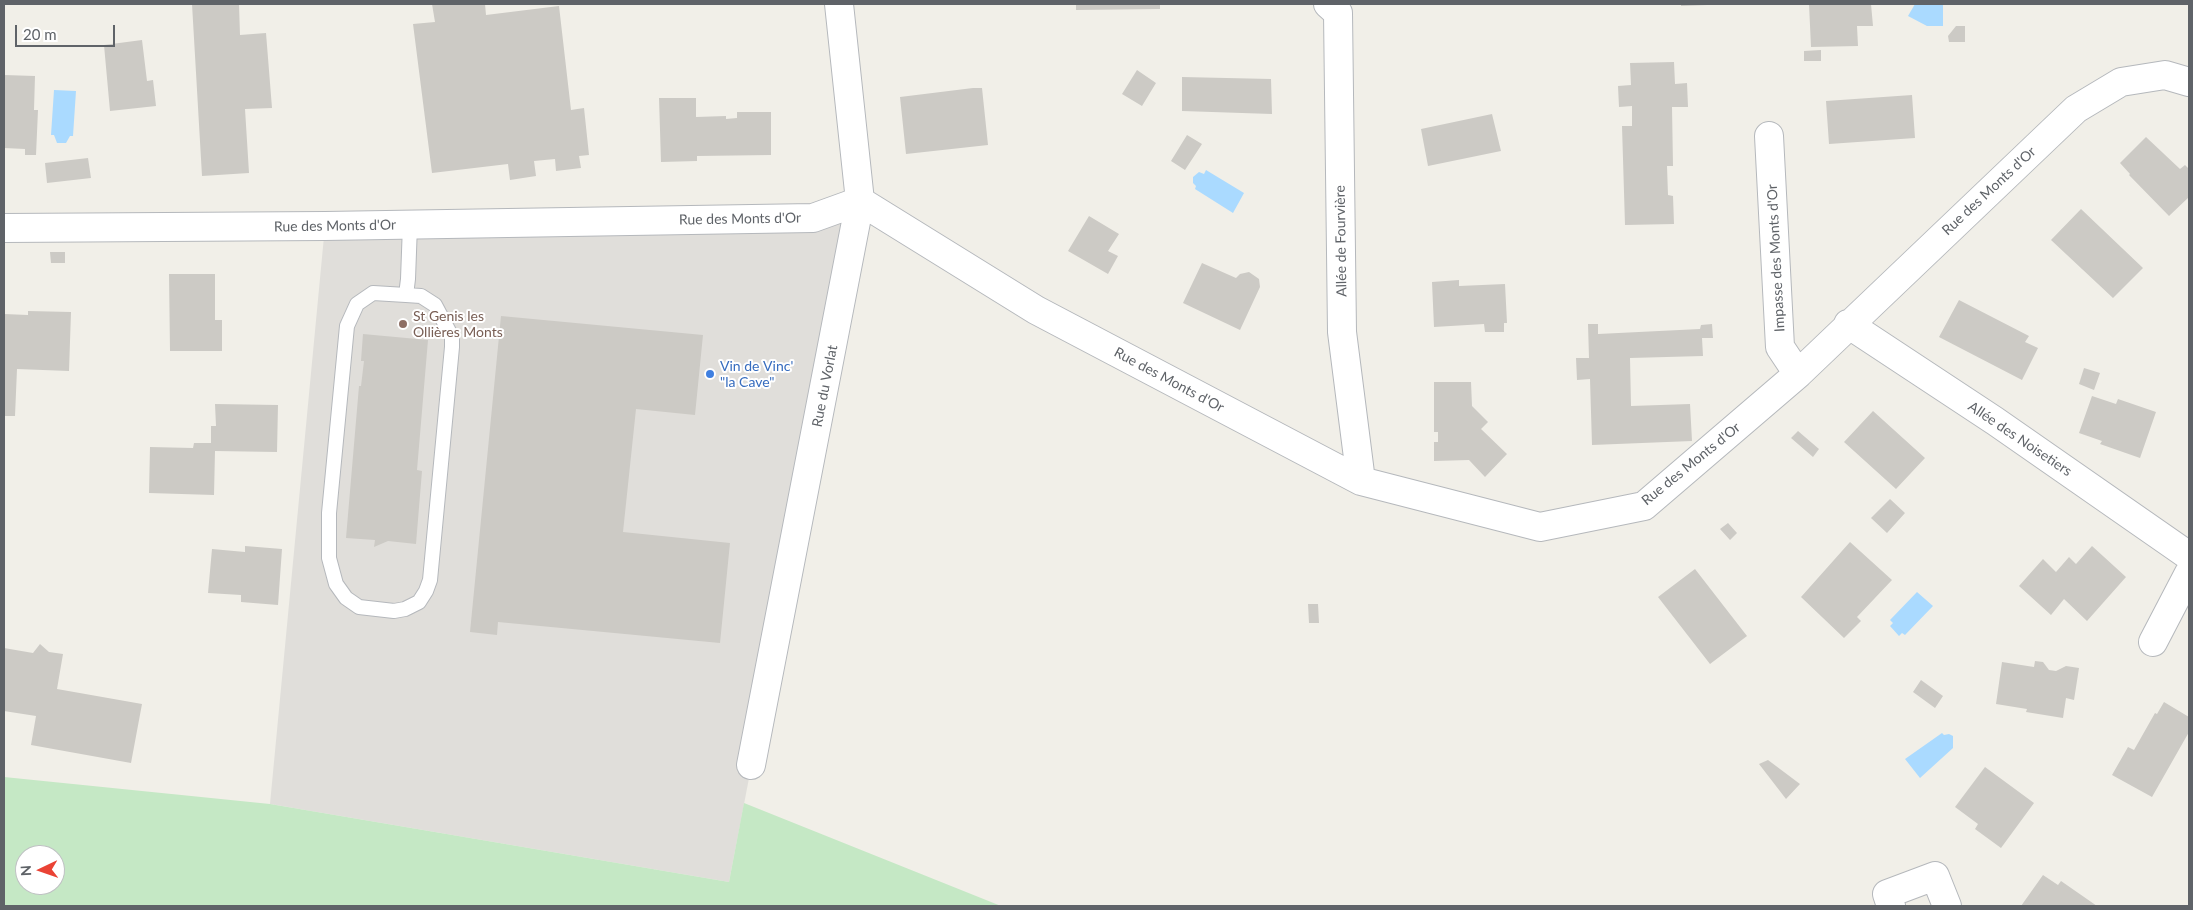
<!DOCTYPE html>
<meta charset="utf-8">
<style>
body{margin:0}
#map{position:relative;width:2193px;height:910px;overflow:hidden;background:#f1efe8;font-family:Lato,sans-serif}
canvas{display:block}
.frame{position:absolute;inset:0;border:5px solid #5f6368;pointer-events:none}
.north{position:absolute;left:15px;top:845px;width:50px;height:50px;box-sizing:border-box;background:#fff;border:1px solid #bfc1c3;border-radius:50%;rotate:267deg;font-size:14px;font-weight:700;line-height:20px;text-align:center;color:#5f6368}
.north::after{content:'';display:block;margin:auto;width:18px;height:22px;background:#ea4335;clip-path:polygon(50% 0,100% 100%,50% 72%,0 100%)}
.scale{position:absolute;left:15px;top:25px;width:100px;height:22px;box-sizing:border-box;border:2px solid #5f6368;border-top:0;padding-left:6px;font-size:15px;line-height:18px;white-space:nowrap;color:#5f6368;-webkit-text-stroke:4px #fff;paint-order:stroke}
</style>
<div id="map">
<canvas width="2193" height="910"></canvas>
<div class="frame"></div>
<div class="north">N</div>
<div class="scale">20 m</div>
</div>
<script>
const ctx = document.querySelector('canvas').getContext('2d');
ctx.lineJoin = 'round';
function fill(path, color) { ctx.fillStyle = color; ctx.fill(path, 'evenodd'); }
const poly = rows => new Path2D(rows.map(r => 'M' + r).join(''));
function stroke(path, color, width, dash) { ctx.strokeStyle = color; ctx.lineWidth = width; ctx.lineCap = dash ? 'butt' : 'round'; ctx.setLineDash(dash || []); ctx.stroke(path); }
function label(font, color, halo, rows, align = 'center') {
  ctx.font = font + ' Lato,sans-serif'; ctx.lineWidth = 4; ctx.setLineDash([]); ctx.textBaseline = 'middle'; ctx.strokeStyle = halo; ctx.fillStyle = color; for (const [text, x, y, turn = 0] of rows) {
    ctx.save(); ctx.translate(x, y); ctx.rotate((+turn || 0) * Math.PI / 180); ctx.textAlign = isNaN(turn) ? turn : align; if (halo) ctx.strokeText(text, 0, 0); ctx.fillText(text, 0, 0); ctx.restore();
  }
}
fill(poly([
 [860,201,729,882,270,804,325,226]
]), '#e0deda');
fill(poly([
 [4,777,270,804,729,882,744,803,1001,906,4,906],
 [25,855,55,855,55,885,25,885]
]), '#c5e8c5');
fill(poly([
 [1915,4,1943,4,1943,26,1927,26,1908,16],
 [54,90,76,91,73,136,70,136,66,143,57,143,54,135,51,135],
 [1206,170,1244,193,1233,213,1195,189,1196,186,1193,183,1193,177,1199,172,1204,174],
 [1917,592,1933,606,1905,635,1902,633,1899,636,1890,626,1893,623,1890,620],
 [1942,733,1944,735,1949,734,1953,736,1953,748,1920,778,1905,759]
]), '#aadaff');
fill(poly([
 [192,4,239,4,240,35,266,33,272,108,245,109,249,173,202,176],
 [432,4,485,4,486,15,559,6,571,110,584,108,589,155,579,156,581,168,556,171,555,159,534,161,536,176,510,180,508,164,432,173,413,24,435,22],
 [1076,4,1160,4,1160,9,1076,10],
 [1681,4,1707,4,1707,5,1681,6],
 [1809,4,1871,4,1873,26,1857,26,1858,46,1811,47],
 [1956,26,1965,26,1965,42,1949,42,1948,36],
 [142,40,147,81,153,80,156,106,110,111,104,45],
 [1821,50,1821,61,1804,61,1804,51],
 [1674,62,1675,84,1687,83,1688,107,1672,107,1673,166,1667,166,1668,195,1673,196,1674,224,1625,225,1622,126,1632,126,1632,106,1619,107,1618,86,1631,85,1630,63],
 [1137,70,1156,83,1142,106,1122,94],
 [4,75,35,76,34,110,38,110,36,155,25,155,25,149,4,148],
 [1182,77,1271,79,1272,114,1182,111],
 [973,88,982,88,988,145,906,154,900,97],
 [1912,95,1915,138,1829,144,1826,101],
 [659,98,696,98,696,117,726,116,726,119,737,118,737,112,771,112,771,155,697,156,697,161,661,162],
 [1492,114,1501,151,1428,166,1421,129],
 [1187,135,1202,144,1185,170,1171,161],
 [2146,137,2180,169,2185,165,2189,169,2189,197,2169,216,2129,175,2130,174,2120,163],
 [88,158,91,178,47,183,45,163],
 [2081,209,2143,268,2113,298,2051,240],
 [1089,216,1119,234,1108,251,1118,256,1108,274,1068,251],
 [50,252,65,252,65,263,51,263],
 [1202,263,1236,278,1240,274,1249,272,1259,279,1260,287,1240,330,1183,303],
 [169,274,215,274,215,320,222,320,222,351,170,351],
 [1459,280,1459,286,1505,284,1507,323,1504,323,1504,332,1485,332,1484,324,1434,327,1432,282],
 [1959,300,2029,336,2025,342,2038,348,2022,380,1939,337],
 [28,311,71,312,69,371,17,369,15,416,4,416,4,314,28,315],
 [501,316,703,335,695,415,636,409,623,532,730,543,720,643,498,622,497,635,470,632],
 [1588,324,1598,324,1598,334,1700,329,1701,325,1712,324,1713,338,1702,338,1703,356,1630,358,1631,406,1690,404,1692,441,1592,445,1590,379,1577,380,1576,358,1589,358],
 [363,334,428,340,417,470,422,471,416,544,388,541,374,547,375,540,346,538,359,386,361,386,364,361,361,361],
 [2084,368,2100,373,2094,390,2079,384],
 [1434,382,1471,382,1472,406,1488,422,1481,429,1507,454,1485,477,1469,460,1434,461,1434,442,1438,442,1438,432,1434,432],
 [2092,396,2116,404,2118,399,2156,412,2140,458,2100,444,2102,441,2079,433],
 [215,404,278,405,277,452,215,451,214,495,149,493,150,447,193,448,194,443,211,443,211,426,216,426],
 [1873,411,1925,458,1896,489,1844,442],
 [1798,431,1819,449,1813,457,1791,438],
 [1890,499,1905,513,1887,533,1871,518],
 [1728,523,1737,533,1730,540,1720,529],
 [1850,542,1892,580,1857,617,1861,621,1844,638,1801,597],
 [245,546,282,549,278,605,241,602,241,595,208,593,212,549,245,552],
 [2092,546,2126,577,2087,621,2064,599,2051,615,2019,586,2043,559,2056,572,2069,557,2076,564],
 [1695,569,1747,636,1710,664,1658,597],
 [1308,604,1318,604,1319,623,1309,623],
 [40,644,49,652,63,654,57,689,142,704,131,763,31,745,36,716,4,711,4,648,33,653],
 [2035,661,2043,662,2049,670,2056,671,2066,666,2079,668,2074,700,2066,698,2063,718,2026,712,2027,709,1996,704,2002,662,2034,667],
 [1921,680,1943,696,1935,708,1913,692],
 [2164,702,2189,717,2189,732,2152,797,2112,775,2128,747,2134,750,2155,713,2157,714],
 [1768,760,1800,784,1786,799,1759,764],
 [1985,767,2034,803,2001,848,1975,829,1978,824,1955,807],
 [2043,875,2058,885,2061,881,2097,906,2021,906]
]), '#cccac5');
const service = poly([
 [406,295,373,293,357,304,347,326,329,513,329,558,336,584,346,598,359,607,394,611,405,609,419,602,426,591,430,580,452,347,452,337,435,305,421,296,406,295,408,279,410,225]
]);
const minor = poly([
 [1328,4,1338,13,1342,332,1361,481],
 [1769,136,1780,347,1798,374],
 [4,228,325,226,813,218,860,201,1036,310,1361,481,1540,527,1644,506,1798,374,2076,109,2121,82,2165,75,2189,82],
 [1848,324,1995,421,2189,556],
 [2153,642,2189,573],
 [751,765,860,201,839,4],
 [1891,906,1887,894,1935,876,1947,906]
]);
stroke(service, '#b5b8bc', 16);
stroke(minor, '#b5b8bc', 30);
stroke(service, '#fff', 14);
stroke(minor, '#fff', 28);
for (const [x, y, r, color] of [
 [403,324,5,"#8d6e63"],
 [710,374,5,"#3f7fe0"]
]) { const dot = new Path2D(); dot.arc(x, y, r, 0, 2 * Math.PI); ctx.fillStyle = color; ctx.fill(dot); stroke(dot, '#fff', 2); }
label('14px', '#5f6368', '#fff', [
 ["Rue des Monts d'Or",1989,191,-43],
 ["Rue des Monts d'Or",740,219,-1],
 ["Rue des Monts d'Or",335,226,-1],
 ["Allée de Fourvière",1341,241,-91],
 ["Impasse des Monts d'Or",1776,258,-93],
 ["Rue des Monts d'Or",1169,380,28],
 ["Rue du Vorlat",825,386,-79],
 ["Allée des Noisetiers",2020,439,34],
 ["Rue des Monts d'Or",1691,464,-39]
]);
label('14px', '#785e54', '#fff', [
 ["St Genis les",413,316],
 ["Ollières Monts",413,332]
], 'left');
label('14px', '#366cbe', '#fff', [
 ["Vin de Vinc'",720,366],
 ["\"la Cave\"",720,382]
], 'left');
</script>
